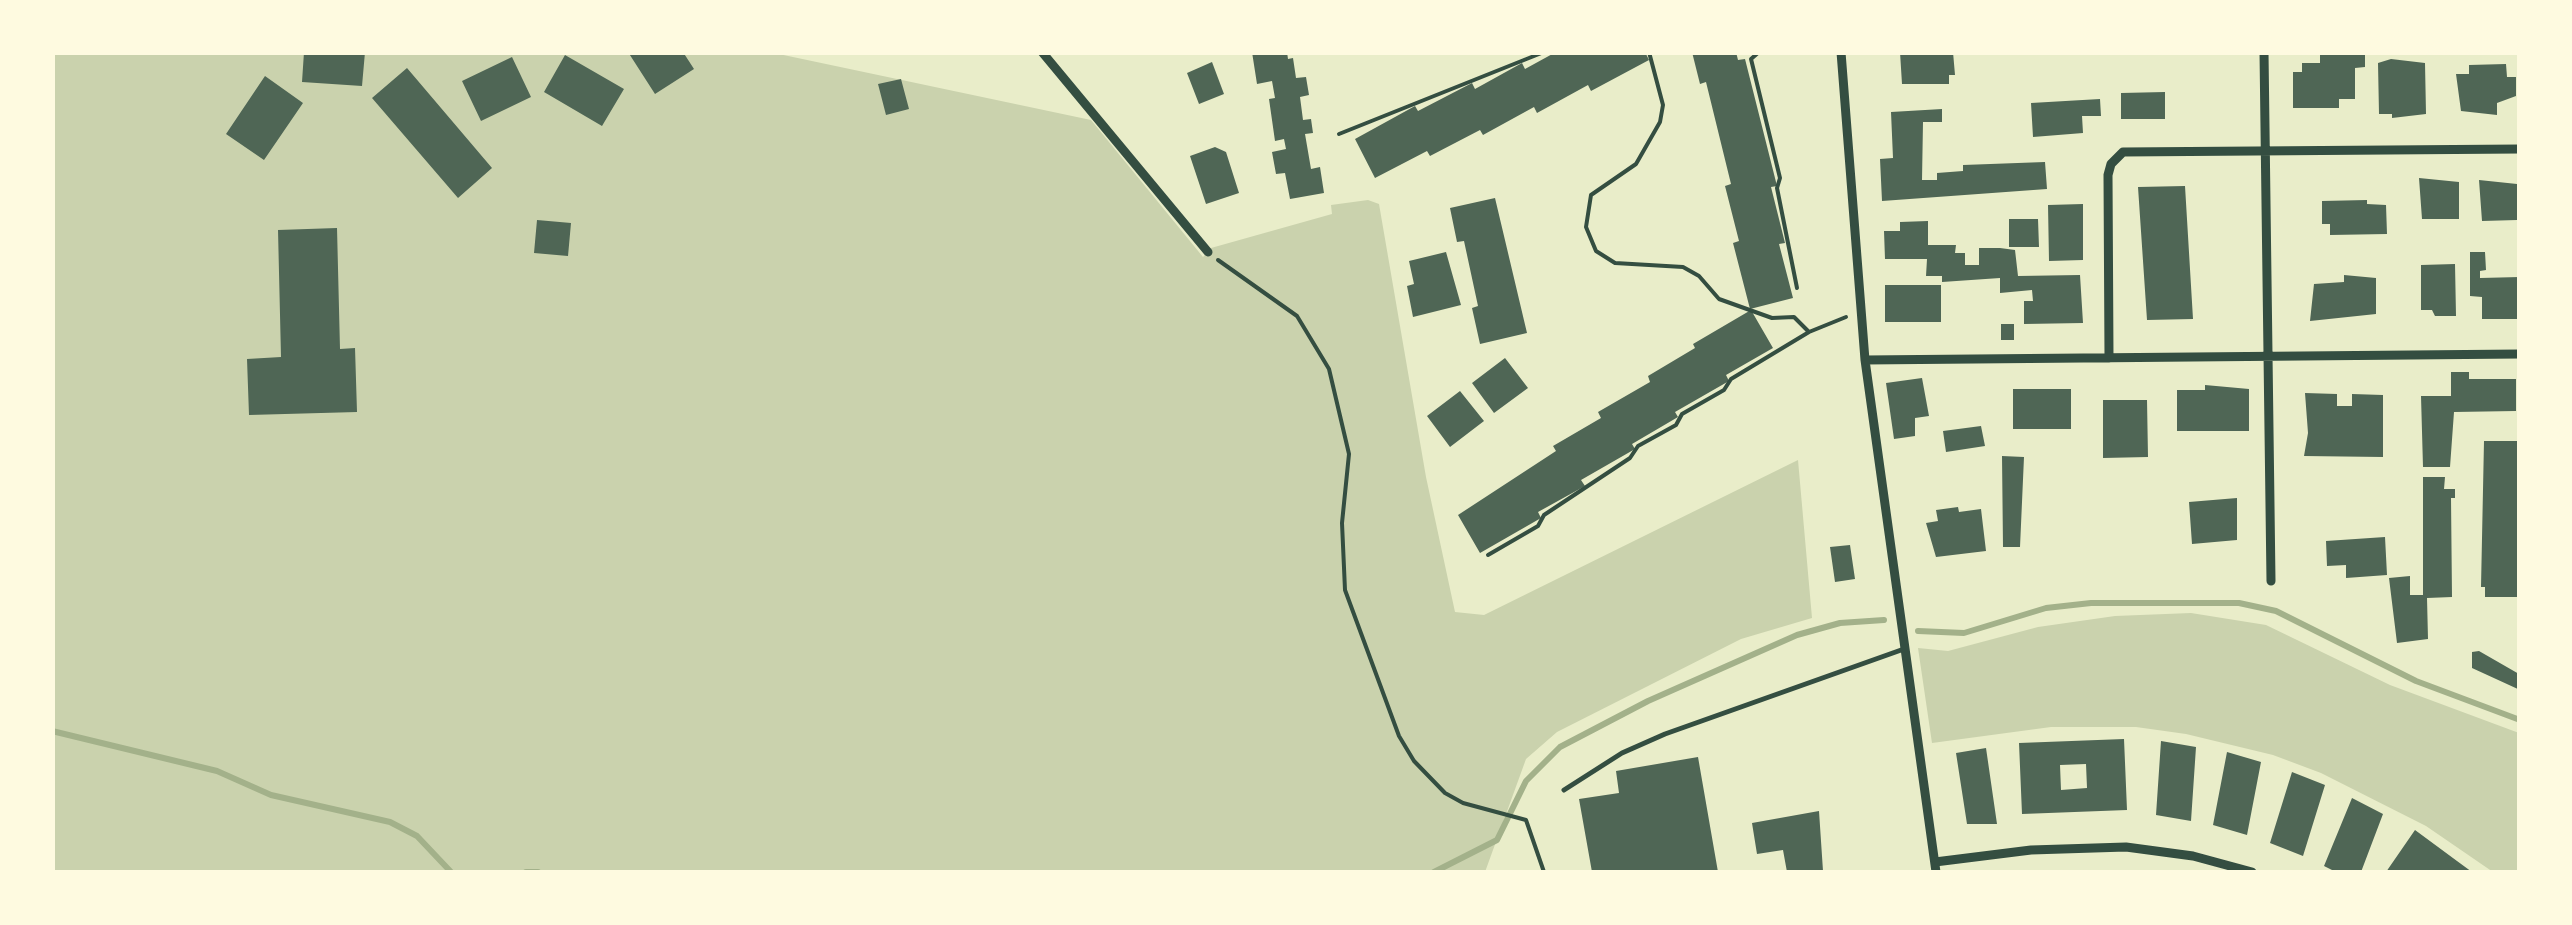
<!DOCTYPE html>
<style>
body{margin:0}
#map{position:relative;width:2572px;height:925px;overflow:hidden;background:#e9edc9;font-family:Barlow,sans-serif}
canvas{display:block}
.frame{position:absolute;inset:0;border:55px solid #fefae0;pointer-events:none}
</style>
<div id="map">
<canvas width="2572" height="925"></canvas>
<div class="frame"></div>
</div>
<script>
const ctx = document.querySelector('canvas').getContext('2d');
ctx.lineJoin = 'round';
function fill(path, color) { ctx.fillStyle = color; ctx.fill(path, 'evenodd'); }
const poly = rows => new Path2D(rows.map(r => 'M' + r).join(''));
function stroke(path, color, width, dash) { ctx.strokeStyle = color; ctx.lineWidth = width; ctx.lineCap = dash ? 'butt' : 'round'; ctx.setLineDash(dash || []); ctx.stroke(path); }
fill(poly([
 [52,53,774,53,1091,120,1203,257,1211,248,1332,214,1331,205,1368,200,1379,204,1426,477,1455,612,1484,615,1798,460,1812,618,1741,639,1557,732,1526,759,1485,872,53,872],
 [2191,613,2266,625,2390,685,2519,733,2519,872,2493,872,2426,826,2321,773,2273,755,2186,734,2136,727,2051,727,1932,743,1918,648,1948,651,2038,627,2115,616]
]), '#cad2ad');
stroke(poly([
 [1918,631,1964,633,2046,608,2091,603,2239,603,2276,611,2416,681,2520,720],
 [52,731,217,771,271,795,390,822,417,836,451,872],
 [526,872,538,872],
 [1434,872,1497,840,1526,781,1560,747,1648,701,1797,635,1840,623,1884,620]
]), '#a3b18a', 6);
fill(poly([
 [304,52,365,52,362,86,302,82],
 [628,52,683,52,694,69,655,94],
 [1252,52,1287,52,1288,59,1293,58,1296,78,1306,77,1309,95,1300,97,1303,120,1311,119,1313,133,1305,134,1311,169,1320,167,1324,193,1290,199,1285,173,1276,174,1272,152,1286,149,1284,139,1275,141,1269,99,1275,98,1272,81,1257,84],
 [1556,52,1645,52,1649,60,1591,91,1588,85,1537,113,1534,107,1483,135,1480,130,1430,156,1427,151,1375,178,1355,139,1415,106,1418,111,1472,83,1475,89,1522,63,1525,69],
 [1692,52,1736,52,1738,60,1745,59,1777,186,1771,187,1785,243,1779,244,1793,298,1750,309,1733,243,1739,241,1725,186,1731,184,1706,82,1700,84],
 [1900,52,1953,52,1955,75,1949,75,1949,84,1902,84],
 [2320,52,2365,52,2365,67,2355,68,2355,99,2339,99,2339,108,2293,108,2293,72,2302,72,2302,63,2320,63],
 [565,55,624,89,602,126,544,92],
 [512,57,531,97,481,121,462,81],
 [2391,59,2425,63,2426,114,2392,118,2392,114,2379,114,2378,63],
 [1212,62,1224,94,1199,104,1187,73],
 [2506,64,2507,77,2516,77,2516,96,2497,103,2497,115,2461,111,2456,74,2469,74,2469,65],
 [407,68,492,168,458,198,372,98],
 [265,76,303,103,264,160,226,134],
 [901,79,909,109,886,115,878,84],
 [2165,92,2165,119,2121,119,2121,93],
 [2100,99,2101,116,2082,116,2083,133,2033,137,2031,103],
 [1942,109,1942,122,1923,122,1922,180,1937,180,1937,173,1963,171,1963,165,2045,162,2047,189,1882,201,1880,159,1893,158,1891,112],
 [1215,147,1226,152,1239,193,1206,204,1190,156],
 [2419,178,2459,182,2459,219,2422,219],
 [2479,180,2517,184,2517,220,2482,221],
 [2185,186,2193,319,2147,320,2138,187],
 [1495,198,1527,333,1480,344,1472,308,1478,306,1464,241,1457,242,1450,208],
 [2367,200,2367,204,2386,205,2387,234,2330,235,2330,224,2322,224,2322,201],
 [2083,204,2083,260,2049,261,2048,205],
 [2009,219,2038,219,2039,247,2009,247],
 [537,220,571,223,568,256,534,253],
 [1928,221,1928,245,1956,245,1955,253,1965,253,1965,265,1979,265,1979,248,2000,248,2015,250,2018,276,2080,275,2083,323,2024,324,2024,301,2033,301,2032,290,2000,293,2000,278,1942,282,1942,276,1926,276,1927,259,1885,259,1884,231,1900,231,1900,222],
 [337,228,340,349,355,348,357,412,249,415,247,359,281,357,278,230],
 [1446,252,1461,305,1413,317,1407,286,1414,284,1409,261],
 [2470,252,2485,252,2486,270,2480,271,2480,278,2520,277,2520,319,2482,319,2482,297,2470,296],
 [2455,264,2456,316,2435,316,2432,310,2421,310,2421,265],
 [2344,275,2376,278,2376,314,2310,321,2314,284,2344,282],
 [1885,285,1941,285,1941,322,1885,322],
 [1751,310,1773,348,1726,375,1729,381,1675,412,1678,417,1632,444,1635,449,1581,480,1585,486,1538,512,1541,518,1480,553,1458,515,1556,451,1553,446,1601,418,1598,412,1650,382,1648,376,1695,348,1693,344],
 [2001,324,2014,324,2014,340,2001,340],
 [1505,358,1528,388,1494,413,1472,383],
 [2451,372,2469,372,2469,379,2516,379,2516,411,2454,412,2450,467,2423,467,2421,396,2451,396],
 [1922,378,1929,416,1915,418,1915,436,1894,439,1886,383],
 [2205,385,2249,389,2249,431,2177,431,2177,390,2205,390],
 [2013,389,2071,389,2071,429,2013,429],
 [1460,391,1484,421,1450,447,1427,416],
 [2305,393,2337,394,2337,406,2352,406,2352,394,2383,395,2383,457,2304,456,2308,433],
 [2103,400,2147,400,2148,457,2103,458],
 [1981,426,1985,446,1946,452,1943,431],
 [2484,441,2519,441,2520,597,2485,597,2485,587,2481,587],
 [2002,456,2024,457,2020,547,2003,547],
 [2423,477,2445,477,2444,489,2455,489,2455,498,2451,498,2452,597,2427,598,2428,639,2397,643,2389,578,2410,576,2410,595,2423,595],
 [2237,498,2237,540,2192,544,2189,502],
 [1958,507,1959,512,1981,509,1986,551,1936,557,1926,523,1938,521,1936,510],
 [2385,537,2387,575,2346,578,2346,565,2327,566,2326,541],
 [1850,545,1855,579,1835,582,1830,547],
 [2479,651,2519,674,2520,690,2472,668,2472,652],
 [2124,739,2127,810,2022,814,2019,743],
 [2086,764,2087,788,2061,790,2060,765],
 [2161,741,2196,747,2191,821,2156,815],
 [1986,748,1997,824,1967,824,1956,753],
 [2227,752,2261,762,2247,835,2213,825],
 [1698,757,1718,872,1592,872,1579,799,1619,793,1616,771],
 [2292,772,2325,785,2303,856,2270,843],
 [2352,798,2383,814,2361,872,2336,872,2324,866],
 [1819,811,1823,871,1787,872,1783,850,1757,854,1752,823],
 [2415,830,2457,861,2472,872,2386,872]
]), '#4f6655');
stroke(poly([
 [1759,52,1751,59,1780,178,1777,188,1797,288],
 [1339,134,1544,52],
 [1218,260,1297,316,1329,369,1349,454,1342,523,1345,590,1399,736,1414,761,1445,793,1463,803,1526,820,1544,872],
 [1809,332,1846,317],
 [1488,555,1538,526,1544,515,1630,458,1638,446,1676,425,1682,414,1724,390,1731,379,1809,332,1794,317,1772,318,1719,299,1699,276,1683,267,1615,263,1596,251,1586,227,1591,195,1636,164,1660,122,1663,105,1649,52]
]), '#344e41', 4);
stroke(poly([
 [1564,790,1622,753,1665,734,1904,649]
]), '#344e41', 5);
stroke(poly([
 [1042,52,1208,252],
 [1841,52,1865,360,1936,872],
 [2264,52,2271,581],
 [2109,358,2108,175,2111,164,2123,152,2520,149],
 [1865,360,2520,354],
 [1935,862,2031,850,2126,847,2193,856,2252,872]
]), '#344e41', 9);
</script>
